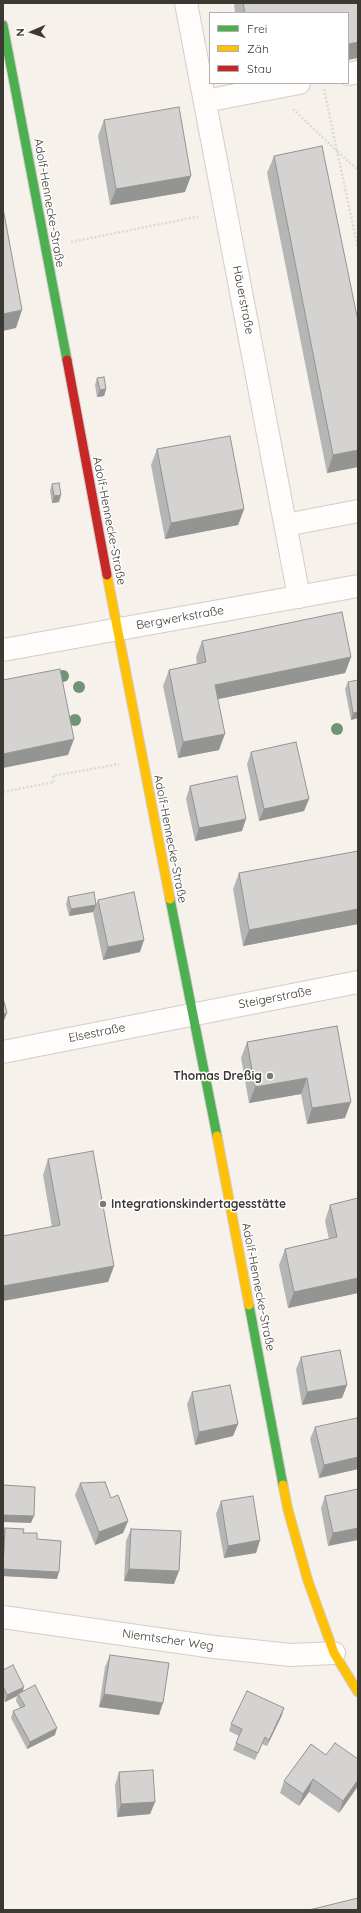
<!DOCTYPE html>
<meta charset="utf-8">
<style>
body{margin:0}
#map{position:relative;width:361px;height:1913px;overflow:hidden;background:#f6f1ea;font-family:Quicksand,sans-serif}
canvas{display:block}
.frame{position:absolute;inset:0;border:4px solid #3c3933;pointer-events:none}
.legend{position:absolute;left:209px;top:12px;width:140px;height:72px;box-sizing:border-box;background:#fff;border:1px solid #b1b0ad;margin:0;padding:5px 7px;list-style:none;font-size:12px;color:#3c3933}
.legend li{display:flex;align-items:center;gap:8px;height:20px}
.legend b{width:20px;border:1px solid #b1b0ad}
.north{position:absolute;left:12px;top:12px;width:40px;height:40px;-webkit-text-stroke:3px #fff;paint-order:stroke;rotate:268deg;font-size:11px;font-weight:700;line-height:16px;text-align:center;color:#3c3933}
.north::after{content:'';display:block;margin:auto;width:14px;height:18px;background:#3c3933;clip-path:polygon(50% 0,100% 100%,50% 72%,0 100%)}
</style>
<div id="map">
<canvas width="361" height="1913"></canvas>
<div class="frame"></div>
<ul class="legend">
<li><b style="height:5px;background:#4caf50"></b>Frei</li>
<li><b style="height:5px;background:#ffc107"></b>Zäh</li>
<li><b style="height:5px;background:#c62828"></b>Stau</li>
</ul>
<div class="north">N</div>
</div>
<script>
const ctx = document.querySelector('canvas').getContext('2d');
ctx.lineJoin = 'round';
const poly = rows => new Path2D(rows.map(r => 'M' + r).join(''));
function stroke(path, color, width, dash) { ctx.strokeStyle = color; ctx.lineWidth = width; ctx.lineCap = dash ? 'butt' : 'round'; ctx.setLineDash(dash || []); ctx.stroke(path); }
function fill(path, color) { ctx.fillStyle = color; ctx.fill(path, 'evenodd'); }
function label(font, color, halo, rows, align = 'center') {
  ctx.font = font + ' Quicksand,sans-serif'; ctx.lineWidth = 3; ctx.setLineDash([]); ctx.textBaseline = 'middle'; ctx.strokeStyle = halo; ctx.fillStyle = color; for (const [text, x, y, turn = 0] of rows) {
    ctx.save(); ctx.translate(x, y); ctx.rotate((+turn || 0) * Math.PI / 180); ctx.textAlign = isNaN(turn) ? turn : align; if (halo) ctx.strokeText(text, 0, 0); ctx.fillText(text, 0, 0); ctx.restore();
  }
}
const street = poly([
 [186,3,299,597],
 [348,74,358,72],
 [205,101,299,83],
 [286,525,358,511],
 [3,650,358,586],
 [3,1052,358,982],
 [3,1617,214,1647,291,1655,334,1653]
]);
const fast = poly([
 [3,25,67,360],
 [170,899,217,1136],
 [249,1305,283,1485]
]);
const slow = poly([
 [107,575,170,899],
 [217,1136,249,1305],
 [283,1485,288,1510,308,1581,334,1653,358,1692]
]);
const jam = poly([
 [67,360,107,575]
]);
stroke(street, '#d2cec9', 24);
stroke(fast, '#d2cec9', 11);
stroke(slow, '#d2cec9', 11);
stroke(jam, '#d2cec9', 11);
stroke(poly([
 [324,89,337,151,358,170],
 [293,109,337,151,358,248],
 [71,242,201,216],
 [3,792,54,782,53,776,119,764]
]), '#dcdad7', 2.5, [2, 2]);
stroke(street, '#fefdfc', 22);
stroke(fast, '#4caf50', 9);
stroke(slow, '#ffc107', 9);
stroke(jam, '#c62828', 9);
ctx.fillStyle = '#729476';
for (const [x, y] of [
 [63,676],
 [79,687],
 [75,720],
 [337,729]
]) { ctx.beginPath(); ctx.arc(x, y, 6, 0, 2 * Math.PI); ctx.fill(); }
fill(poly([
 [234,3,358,3,348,13,235,13],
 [104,120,185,192,110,205,98,136],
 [274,156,358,467,327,473,267,173],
 [97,378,106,389,104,396,97,397,95,385],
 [157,449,244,509,238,525,165,539,151,465],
 [52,484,59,502,52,503,50,491],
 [202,641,351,657,345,673,218,699,219,750,178,758,163,686,169,670,197,664,196,657],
 [348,682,358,718,351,720,345,689],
 [251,752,309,799,304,811,259,821,247,764],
 [190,786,242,831,195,841,186,799],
 [358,851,358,924,243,946,233,889,239,873],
 [68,897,96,904,98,900,140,952,103,960,93,912,69,916,66,904],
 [337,1026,345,1118,307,1124,301,1094,249,1103,241,1058,247,1042],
 [48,1159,114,1266,108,1282,52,1227,43,1175],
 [358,1198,358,1293,288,1308,279,1265,285,1249,329,1239,325,1221,330,1205],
 [301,1357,347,1385,342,1398,302,1405,296,1369],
 [192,1392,238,1424,233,1436,195,1445,187,1404],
 [358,1422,358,1469,319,1478,310,1439,315,1427],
 [80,1483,111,1498,128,1521,123,1533,95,1545,75,1495],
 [358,1489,328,1546,321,1508,325,1496],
 [221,1501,260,1540,256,1553,224,1558,216,1514],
 [5,1528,23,1533,37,1539,57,1579,3,1576,3,1533],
 [131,1529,174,1584,124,1581,126,1541],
 [110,1655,159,1715,99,1707,105,1667],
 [3,1670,23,1691,55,1735,27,1749,11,1718,13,1711,20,1708,16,1701,17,1696,5,1702,3,1698],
 [282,1715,267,1746,262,1744,255,1760,233,1750,239,1736,229,1731,231,1724],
 [311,1744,358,1786,339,1813,309,1792,299,1806,280,1793,284,1781],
 [119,1772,155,1802,150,1814,117,1817,115,1785]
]), '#b6b5b5');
fill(poly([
 [358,42,358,58,348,60,348,44],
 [191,176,185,192,110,205,116,189],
 [22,310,16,328,3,331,3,314],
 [106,389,104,396,97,397,100,390],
 [358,450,358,467,327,473,333,455],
 [61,495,59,502,52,503,54,496],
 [244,509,238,525,165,539,171,523],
 [351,657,345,673,209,701,215,685],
 [358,712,358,718,351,720,353,713],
 [225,734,219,750,178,758,183,742],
 [74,739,68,755,3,768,3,754],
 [309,799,304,811,259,821,264,809],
 [246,819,242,831,195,841,199,828],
 [96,905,93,912,69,916,71,909],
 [358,909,358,924,243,946,249,930],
 [144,940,140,952,103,960,108,947],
 [7,1013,3,1023,3,1014],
 [307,1078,301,1094,249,1103,255,1087],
 [351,1102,345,1118,307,1124,312,1108],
 [114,1266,108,1282,3,1301,3,1286],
 [358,1278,358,1293,288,1308,294,1292],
 [347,1385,342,1398,302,1405,307,1392],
 [238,1424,233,1436,195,1445,199,1432],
 [358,1457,358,1469,319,1478,324,1465],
 [3,1515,34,1516,31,1523,3,1522],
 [128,1521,123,1533,95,1545,99,1532],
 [358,1528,358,1540,328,1546,333,1533],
 [260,1540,256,1553,224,1558,228,1546],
 [3,1569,59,1572,57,1579,3,1576],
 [129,1569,179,1571,174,1584,124,1581],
 [24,1687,22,1694,18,1694,17,1696,5,1702,7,1695],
 [104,1694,163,1703,159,1715,99,1707],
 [284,1708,282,1715,267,1746,269,1740],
 [57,1728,55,1735,27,1749,30,1742],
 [313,1779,309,1792,299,1806,303,1794],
 [358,1780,358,1786,339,1813,343,1801],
 [155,1802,150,1814,117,1817,121,1804]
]), '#949493');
const building = poly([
 [243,3,358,3,358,42,348,44,348,13,245,13,243,3],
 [179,107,191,176,116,189,104,120,179,107],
 [322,146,358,321,358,450,333,455,274,156,322,146],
 [3,208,22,310,3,314,3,208],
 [104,377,106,389,100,390,97,378,104,377],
 [230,436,244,509,171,523,157,449,230,436],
 [59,483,61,495,54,496,52,484,59,483],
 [342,612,351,657,215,685,225,734,183,742,169,670,206,662,202,641,342,612],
 [60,669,74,739,3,754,3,680,60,669],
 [358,680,358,712,353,713,348,682,358,680],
 [296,742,309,799,264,809,251,752,296,742],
 [237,776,246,819,199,828,190,786,237,776],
 [358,851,358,909,249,930,239,873,358,851],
 [94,892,96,905,71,909,68,897,94,892],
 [134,892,144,940,108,947,98,900,134,892],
 [3,998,7,1013,3,1014,3,998],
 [337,1026,351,1102,312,1108,307,1078,255,1087,247,1042,337,1026],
 [93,1151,114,1266,3,1286,3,1236,60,1225,48,1159,93,1151],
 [358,1198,358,1278,294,1292,285,1249,337,1237,330,1205,358,1198],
 [340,1350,347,1385,307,1392,301,1357,340,1350],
 [230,1385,238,1424,199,1432,192,1392,230,1385],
 [357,1418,358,1422,358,1457,324,1465,315,1427,357,1418],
 [105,1482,111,1498,118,1495,128,1521,99,1532,80,1483,105,1482],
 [3,1485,35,1487,34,1516,3,1515,3,1485],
 [358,1489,358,1528,333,1533,325,1496,358,1489],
 [253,1496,260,1540,228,1546,221,1501,253,1496],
 [5,1528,24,1529,23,1533,37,1533,37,1539,61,1541,59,1572,3,1569,5,1528],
 [131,1529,181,1531,179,1571,129,1569,131,1529],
 [110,1655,169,1663,163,1703,104,1694,110,1655],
 [13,1665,24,1687,7,1695,3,1686,3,1670,13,1665],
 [35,1685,57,1728,30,1742,13,1711,25,1706,18,1694,35,1685],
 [247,1691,284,1708,269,1740,265,1737,258,1753,236,1743,242,1729,231,1724,247,1691],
 [335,1743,358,1759,358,1780,343,1801,313,1779,303,1794,284,1781,311,1744,326,1755,335,1743],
 [153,1770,155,1802,121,1804,119,1772,153,1770],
 [358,1898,358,1910,309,1910,358,1898]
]);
fill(building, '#d4d3d2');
stroke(building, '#949493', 1);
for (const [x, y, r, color] of [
 [270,1076,4,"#7d7973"],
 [103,1204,4,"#7d7973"]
]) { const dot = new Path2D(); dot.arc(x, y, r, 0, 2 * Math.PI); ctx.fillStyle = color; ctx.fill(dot); stroke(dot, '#fff', 1.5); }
label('12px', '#3c3933', '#fff', [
 ["Adolf-Hennecke-Straße",49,203,80],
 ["Häuerstraße",243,300,79],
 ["Adolf-Hennecke-Straße",109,521,79],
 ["Bergwerkstraße",180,618,-10],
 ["Adolf-Hennecke-Straße",170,839,79],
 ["Steigerstraße",275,998,-11],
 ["Elsestraße",97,1033,-11],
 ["Adolf-Hennecke-Straße",258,1287,79],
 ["Niemtscher Weg",168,1640,8]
]);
label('bold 12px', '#3c3933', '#fff', [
 ["Thomas Dreßig",262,1076],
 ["Integrationskindertagesstätte",111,1204,"left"]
], 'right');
</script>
